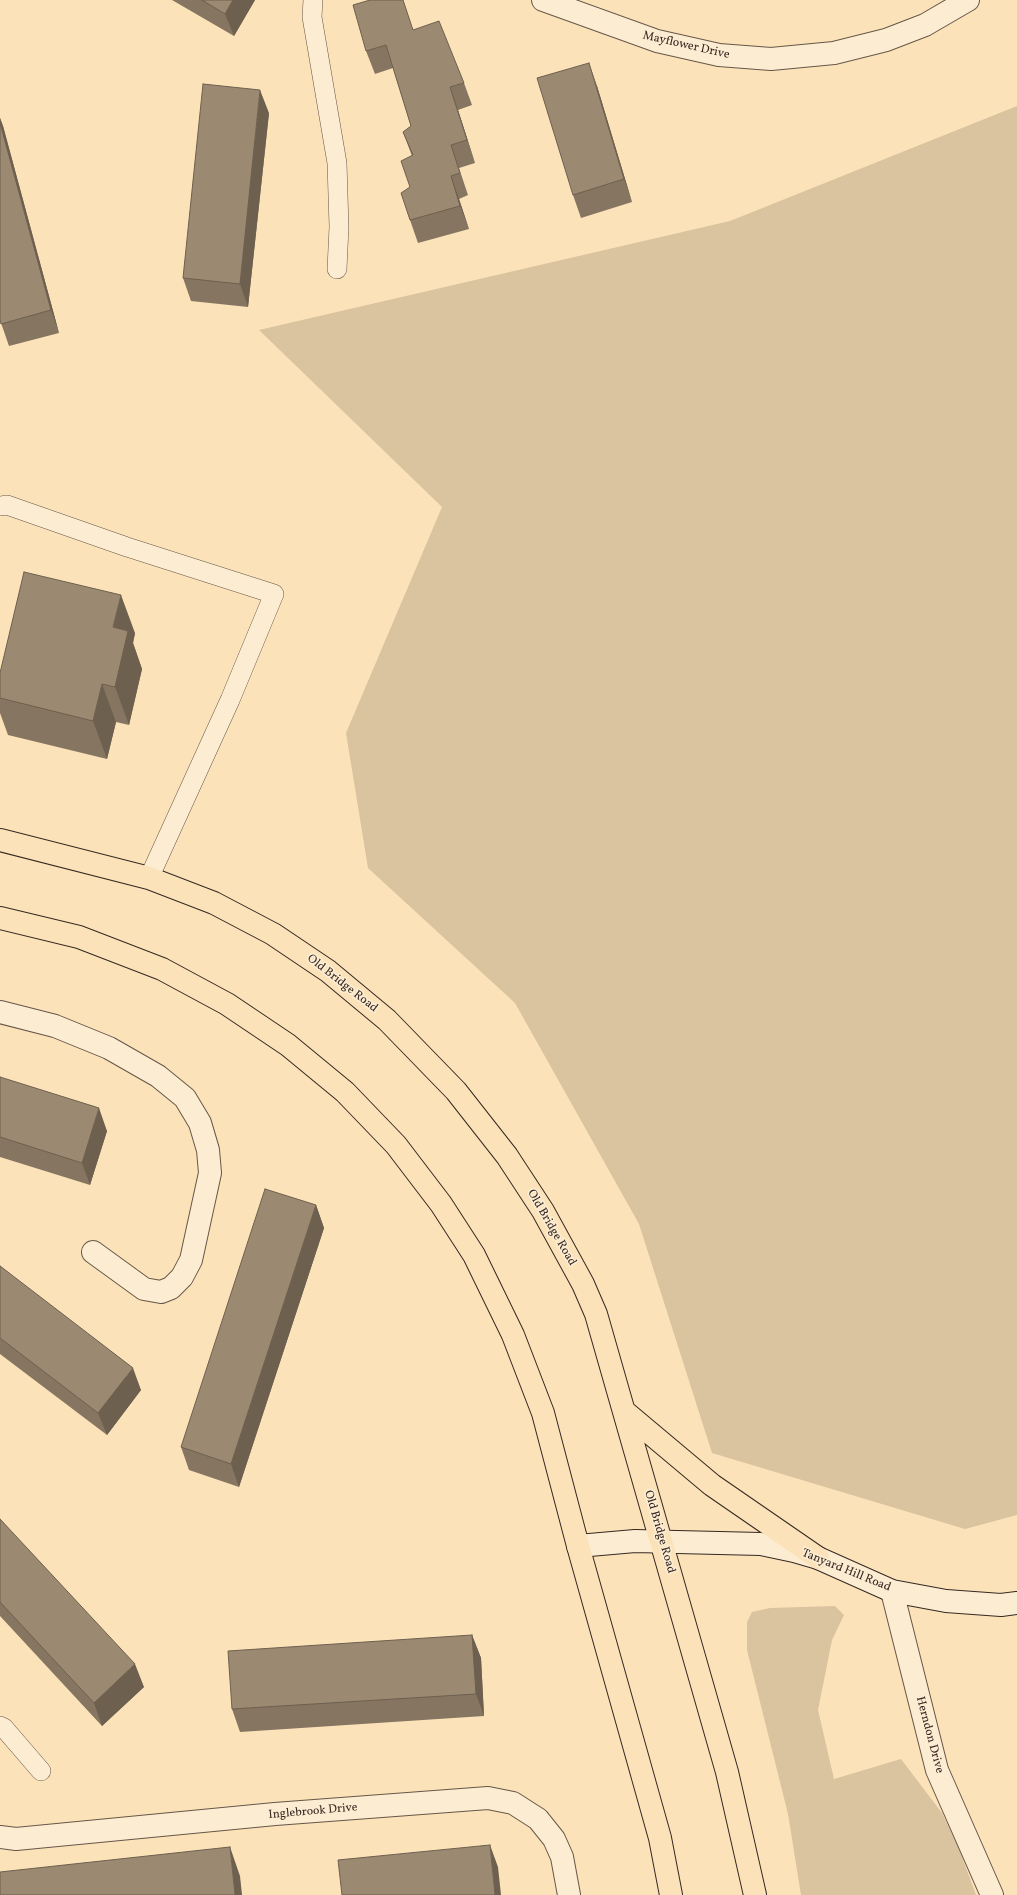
<!DOCTYPE html>
<style>
body{margin:0}
canvas{display:block;background:#fbe2b9}
</style>
<canvas width="1017" height="1895"></canvas>
<script>
const ctx = document.querySelector('canvas').getContext('2d');
ctx.lineJoin = 'round';
function fill(path, color) { ctx.fillStyle = color; ctx.fill(path, 'evenodd'); }
const poly = rows => new Path2D(rows.map(r => 'M' + r).join(''));
function stroke(path, color, width, dash) { ctx.strokeStyle = color; ctx.lineWidth = width; ctx.lineCap = dash ? 'butt' : 'round'; ctx.setLineDash(dash || []); ctx.stroke(path); }
function label(font, color, halo, rows, align = 'center') {
  ctx.font = font + ' Vollkorn,serif'; ctx.lineWidth = 3.5; ctx.setLineDash([]); ctx.textBaseline = 'middle'; ctx.strokeStyle = halo; ctx.fillStyle = color; for (const [text, x, y, turn = 0] of rows) {
    ctx.save(); ctx.translate(x, y); ctx.rotate((+turn || 0) * Math.PI / 180); ctx.textAlign = isNaN(turn) ? turn : align; if (halo) ctx.strokeText(text, 0, 0); ctx.fillText(text, 0, 0); ctx.restore();
  }
}
fill(poly([
 [1017,106,1017,1515,965,1529,712,1453,639,1224,515,1003,368,868,346,733,442,507,259,330,730,221],
 [835,1606,844,1615,832,1640,818,1710,834,1779,901,1759,942,1813,958,1846,976,1895,801,1895,788,1814,747,1650,747,1622,752,1612,770,1608]
]), '#dac39f');
const lane = poly([
 [313,0,312,17,337,163,339,227,337,269],
 [0,506,7,505,127,547,274,594,230,700,149,878],
 [0,1726,4,1728,41,1771]
]);
const street = poly([
 [543,0,657,41,719,55,771,59,834,53,886,40,925,25,968,0],
 [0,1012,55,1026,109,1048,158,1076,185,1098,200,1123,208,1150,210,1173,191,1260,182,1277,171,1288,161,1292,144,1289,93,1252],
 [892,1591,937,1770,992,1895],
 [0,1837,16,1839,275,1814,488,1798,513,1803,538,1819,554,1839,562,1857,569,1895]
]);
const secondary = poly([
 [578,1546,635,1541,761,1544,794,1551,818,1558,892,1591,946,1601,1001,1605,1017,1603]
]);
const primary = poly([
 [0,840,149,878,214,903,273,934,328,971,387,1020,456,1091,507,1156,543,1211,583,1284,596,1314,727,1772,755,1895],
 [0,918,79,937,162,969,227,1004,288,1045,345,1092,396,1145,441,1204,474,1255,513,1335,543,1413,578,1546,660,1838,671,1895],
 [625,1412,712,1485,818,1558]
]);
stroke(lane, '#675748', 20);
stroke(street, '#675748', 24);
stroke(secondary, '#362922', 24);
stroke(primary, '#362922', 24);
stroke(lane, '#fcecd2', 19);
stroke(street, '#fcecd2', 22);
stroke(secondary, '#fcecd2', 22);
stroke(primary, '#fbe2b9', 22);
fill(poly([
 [172,0,255,0,234,36],
 [413,30,464,83,472,105,458,110,475,163,459,168,468,195,459,199,469,229,418,243,410,220,410,187,412,156,403,132,411,126,393,68,375,74,366,51],
 [597,86,632,202,581,218,573,195],
 [269,113,248,307,191,301,183,278],
 [0,118,3,126,59,333,9,346,0,320],
 [135,633,133,643,142,669,129,725,116,722,107,759,8,735,0,713,0,673],
 [0,1077,107,1131,90,1185,0,1157],
 [316,1205,324,1228,239,1487,189,1470,181,1447],
 [0,1266,141,1390,107,1435,0,1354],
 [0,1519,144,1687,102,1726,0,1616],
 [472,1635,481,1658,484,1716,240,1732,232,1709]
]), '#867661');
fill(poly([
 [233,0,255,0,234,36,225,14],
 [589,63,597,86,632,202,624,179],
 [450,87,458,110,475,163,467,140],
 [260,90,269,113,248,307,240,284],
 [0,118,3,126,59,333,51,310,0,123],
 [451,176,459,199,469,229,460,206],
 [121,595,135,633,133,643,142,669,129,725,115,687,113,627],
 [102,684,116,722,107,759,93,721],
 [99,1108,107,1131,90,1185,82,1163],
 [316,1205,324,1228,239,1487,231,1464],
 [133,1368,141,1390,107,1435,98,1413],
 [472,1635,481,1658,484,1716,476,1694],
 [135,1664,144,1687,102,1726,94,1703],
 [490,1845,498,1867,501,1895,495,1895],
 [230,1847,240,1876,242,1895,235,1895]
]), '#6d604f');
const building = poly([
 [202,0,233,0,225,14,202,0],
 [370,0,403,0,413,30,439,21,464,83,450,87,467,140,451,145,460,173,451,176,460,206,410,220,401,193,410,187,401,161,413,155,403,132,411,126,386,45,366,51,353,5,370,0],
 [589,63,624,179,573,195,537,78,589,63],
 [203,84,260,90,240,284,183,278,203,84],
 [0,123,51,310,1,324,0,320,0,123],
 [24,572,121,595,113,627,128,631,115,687,102,684,93,721,0,698,0,673,24,572],
 [0,1077,99,1108,82,1163,0,1137,0,1077],
 [265,1189,316,1205,231,1464,181,1447,265,1189],
 [0,1266,133,1368,98,1413,0,1338,0,1266],
 [0,1519,135,1664,94,1703,0,1602,0,1519],
 [472,1635,476,1694,232,1709,228,1651,472,1635],
 [490,1845,495,1895,342,1895,338,1860,490,1845],
 [230,1847,235,1895,0,1895,0,1872,230,1847]
]);
fill(building, '#9c8971');
stroke(building, '#6d604f', 1);
label('12px', '#362922', '#fcecd2', [
 ["Mayflower Drive",686,46,13],
 ["Old Bridge Road",342,984,38],
 ["Old Bridge Road",551,1228,60],
 ["Old Bridge Road",659,1532,74],
 ["Tanyard Hill Road",846,1571,22],
 ["Herndon Drive",929,1735,75],
 ["Inglebrook Drive",313,1812,-5]
]);
</script>
